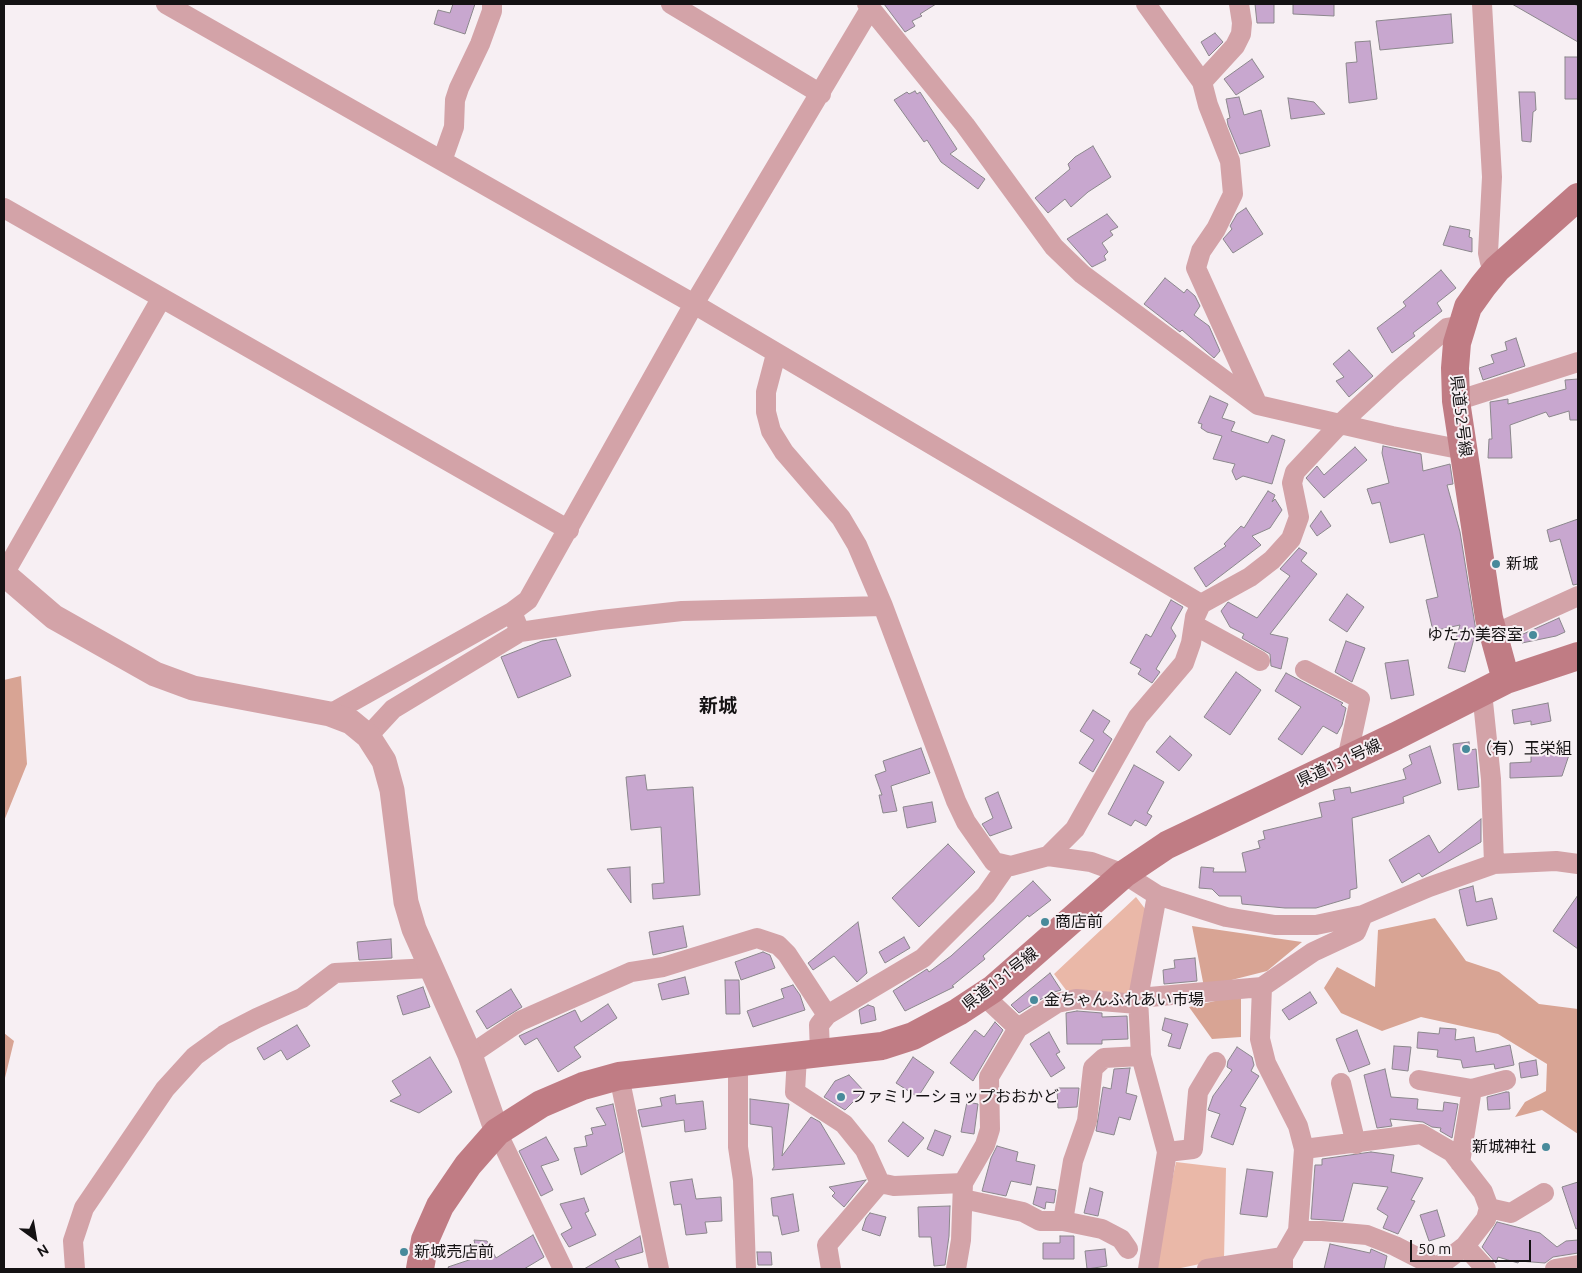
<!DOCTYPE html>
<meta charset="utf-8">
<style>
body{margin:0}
#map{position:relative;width:1582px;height:1273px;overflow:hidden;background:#f7eff3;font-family:Ubuntu,sans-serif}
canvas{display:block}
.frame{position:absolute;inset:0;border:5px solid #141213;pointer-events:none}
.north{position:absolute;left:10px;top:1213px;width:50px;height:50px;-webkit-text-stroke:4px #f7eff3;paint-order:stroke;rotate:148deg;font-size:14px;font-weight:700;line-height:20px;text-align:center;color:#141213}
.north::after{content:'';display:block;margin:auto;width:18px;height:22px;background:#141213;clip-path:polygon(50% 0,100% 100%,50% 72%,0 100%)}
.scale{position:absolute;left:1410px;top:1240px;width:121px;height:22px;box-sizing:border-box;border:2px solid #141213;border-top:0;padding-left:6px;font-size:15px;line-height:18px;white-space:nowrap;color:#141213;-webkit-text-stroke:4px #f7eff3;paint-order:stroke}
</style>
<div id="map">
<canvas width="1582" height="1273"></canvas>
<div class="frame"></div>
<div class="north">N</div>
<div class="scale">50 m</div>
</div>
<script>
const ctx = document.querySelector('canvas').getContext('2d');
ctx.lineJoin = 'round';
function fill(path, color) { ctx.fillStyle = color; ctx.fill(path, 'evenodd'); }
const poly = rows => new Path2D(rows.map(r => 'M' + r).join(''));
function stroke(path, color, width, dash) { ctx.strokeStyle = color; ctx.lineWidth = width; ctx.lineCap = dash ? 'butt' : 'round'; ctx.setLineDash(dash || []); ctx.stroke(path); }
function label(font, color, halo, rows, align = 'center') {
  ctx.font = font + ' Ubuntu,"Noto Sans JP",sans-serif'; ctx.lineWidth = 4; ctx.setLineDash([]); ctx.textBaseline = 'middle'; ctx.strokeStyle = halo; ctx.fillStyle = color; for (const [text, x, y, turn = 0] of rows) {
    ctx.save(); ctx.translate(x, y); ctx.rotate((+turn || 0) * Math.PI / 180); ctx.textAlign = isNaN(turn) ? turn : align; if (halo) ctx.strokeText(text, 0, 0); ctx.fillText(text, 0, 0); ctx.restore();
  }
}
fill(poly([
 [1136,897,1146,910,1130,996,1066,990,1054,974],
 [1176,1162,1226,1168,1224,1259,1176,1269,1153,1269]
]), '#eab8a8');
fill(poly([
 [21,676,27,764,4,821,4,680],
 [1435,918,1466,961,1499,972,1539,1004,1578,1009,1578,1134,1542,1110,1515,1117,1525,1102,1546,1091,1547,1064,1498,1034,1421,1017,1382,1031,1341,1013,1324,988,1337,967,1375,987,1378,930],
 [1192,926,1302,942,1267,971,1204,987],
 [1241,995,1241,1037,1212,1039,1189,1007],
 [4,1033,14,1041,4,1082]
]), '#d8a494');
const building = poly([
 [453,4,475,4,465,34,434,24,438,10,450,13,453,4],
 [884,4,936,4,920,14,922,16,912,21,915,26,905,32,884,4],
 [1255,4,1274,4,1274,23,1257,23,1255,4],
 [1293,4,1334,4,1334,16,1293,14,1293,4],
 [1512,4,1574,4,1578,6,1578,42,1512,4],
 [1451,14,1453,43,1380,50,1376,21,1451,14],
 [1215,33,1223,42,1209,56,1201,42,1215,33],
 [1370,41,1377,99,1349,103,1346,63,1357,62,1355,42,1370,41],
 [1565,57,1578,57,1578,99,1565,99,1565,57],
 [1252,59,1264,77,1236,95,1224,79,1252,59],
 [915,91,917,94,920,92,957,149,950,154,985,179,978,189,941,162,927,140,924,142,894,100,907,92,909,94,915,91],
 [1519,92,1535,92,1536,110,1533,112,1531,142,1522,141,1519,92],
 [1239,97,1244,115,1261,110,1270,146,1240,154,1228,125,1227,119,1230,118,1226,99,1239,97],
 [1288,98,1314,102,1325,114,1291,119,1288,98],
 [1093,146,1111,177,1088,192,1071,207,1065,199,1048,213,1035,198,1070,169,1068,164,1075,157,1093,146],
 [1246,208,1263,234,1233,253,1223,239,1232,229,1230,226,1237,214,1246,208],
 [1107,214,1118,227,1110,231,1113,235,1102,243,1108,252,1104,256,1106,260,1092,267,1067,239,1107,214],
 [1450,226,1470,230,1469,237,1472,238,1472,252,1443,245,1450,226],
 [1441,270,1456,288,1437,303,1442,311,1413,333,1415,336,1392,353,1377,328,1406,306,1403,302,1441,270],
 [1165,278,1184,293,1187,289,1195,296,1200,306,1194,315,1209,326,1220,351,1214,358,1182,330,1180,332,1144,304,1165,278],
 [1516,338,1525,366,1483,380,1479,368,1494,363,1491,355,1507,350,1505,342,1516,338],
 [1349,350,1373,376,1349,397,1336,381,1344,377,1333,364,1349,350],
 [1578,379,1578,420,1570,420,1569,411,1549,417,1546,412,1510,425,1512,458,1488,458,1489,439,1492,439,1490,402,1508,399,1508,404,1566,389,1565,380,1578,379],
 [1210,396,1228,404,1222,418,1235,422,1231,431,1268,443,1272,435,1285,440,1272,484,1243,476,1236,480,1232,471,1235,464,1213,459,1222,436,1207,432,1201,428,1202,424,1198,423,1210,396],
 [1383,446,1421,454,1423,471,1450,464,1453,484,1447,485,1460,532,1476,631,1465,672,1448,668,1460,625,1433,631,1426,600,1438,597,1424,534,1390,543,1380,502,1372,504,1367,489,1389,483,1382,453,1383,446],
 [1355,447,1367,460,1324,498,1306,478,1317,466,1324,475,1355,447],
 [1268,491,1275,495,1272,502,1275,499,1282,510,1270,528,1252,536,1261,545,1206,587,1194,568,1226,546,1224,544,1241,526,1244,528,1268,491],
 [1321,511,1331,526,1317,536,1310,526,1321,511],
 [1578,519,1578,584,1573,585,1560,539,1550,542,1547,530,1578,519],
 [1299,548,1307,553,1301,561,1317,574,1270,634,1288,638,1281,669,1271,666,1270,654,1242,638,1244,634,1230,627,1221,611,1228,602,1257,618,1290,576,1280,569,1299,548],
 [1347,594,1364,607,1347,632,1329,620,1347,594],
 [1171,600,1183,607,1171,628,1176,636,1156,669,1160,672,1152,683,1138,674,1141,669,1130,663,1146,634,1151,637,1171,600],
 [1559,618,1565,632,1556,636,1522,643,1521,635,1559,618],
 [556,639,571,676,518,698,501,657,542,641,556,639],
 [1346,641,1365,648,1352,682,1335,672,1346,641],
 [1408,660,1414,695,1391,699,1385,663,1408,660],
 [1236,672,1261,690,1230,735,1204,717,1236,672],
 [1286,673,1343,703,1341,705,1346,708,1342,725,1337,734,1323,726,1302,755,1278,739,1301,707,1275,691,1286,673],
 [1548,703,1551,721,1531,725,1531,721,1514,724,1512,710,1548,703],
 [1093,710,1110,721,1103,732,1112,739,1093,772,1079,763,1094,740,1080,731,1093,710],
 [1170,736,1192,755,1179,771,1156,752,1170,736],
 [1469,742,1470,750,1476,749,1479,787,1458,790,1453,744,1469,742],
 [1548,745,1550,749,1567,746,1569,755,1562,776,1510,778,1510,763,1531,762,1531,746,1548,745],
 [1430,746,1441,783,1403,797,1404,803,1352,818,1357,888,1350,890,1350,898,1316,908,1285,908,1242,904,1241,896,1219,896,1212,889,1199,888,1201,867,1214,868,1213,872,1246,872,1242,853,1260,848,1258,841,1265,839,1263,831,1322,817,1319,803,1335,800,1333,790,1350,787,1351,793,1406,779,1403,769,1412,764,1409,755,1430,746],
 [921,748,930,773,891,786,897,811,883,813,879,795,882,795,875,775,886,771,883,761,921,748],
 [1134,765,1164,782,1147,813,1152,816,1146,826,1135,820,1131,826,1108,814,1134,765],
 [645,775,647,790,693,787,700,895,653,899,652,884,664,883,661,827,631,830,626,777,645,775],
 [998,792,1012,828,990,836,982,824,993,818,985,798,998,792],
 [932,802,936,822,907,828,903,807,932,802],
 [1481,819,1481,842,1422,877,1419,873,1402,883,1389,860,1429,835,1439,853,1481,819],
 [948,844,975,872,919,927,892,898,948,844],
 [630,867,631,903,607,869,630,867],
 [1033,881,1051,900,1029,917,1028,915,983,956,985,959,952,986,954,987,905,1011,893,991,927,969,929,972,951,956,1033,881],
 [1473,886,1476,902,1492,898,1497,919,1467,926,1459,890,1473,886],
 [1578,895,1578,949,1553,931,1578,895],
 [858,922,867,973,857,982,834,956,813,970,808,963,858,922],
 [683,926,687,947,653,955,649,932,683,926],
 [904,937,910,948,885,963,879,952,904,937],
 [391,939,392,958,359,960,357,942,391,939],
 [763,952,770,955,775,968,741,980,735,962,763,952],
 [1195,958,1197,981,1164,984,1163,970,1175,968,1174,960,1195,958],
 [1050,973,1061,990,1051,993,1019,1013,1011,1005,1050,973],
 [685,977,689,994,662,1000,658,984,685,977],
 [725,980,739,980,740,1014,726,1014,725,980],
 [793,985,800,995,805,1010,753,1027,747,1011,784,998,781,989,793,985],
 [423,987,430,1007,403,1015,397,996,423,987],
 [511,989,522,1007,487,1029,476,1011,511,989],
 [1310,992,1317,1003,1289,1020,1282,1010,1310,992],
 [608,1004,617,1018,574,1047,581,1057,558,1072,537,1038,525,1045,519,1036,575,1010,581,1022,608,1004],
 [868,1005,874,1007,876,1020,861,1024,859,1010,868,1005],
 [1077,1011,1102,1013,1102,1017,1127,1016,1128,1039,1102,1040,1102,1044,1067,1044,1066,1013,1077,1011],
 [1165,1018,1188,1024,1180,1049,1168,1046,1172,1034,1162,1030,1165,1018],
 [995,1022,1003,1030,973,1081,950,1063,975,1030,984,1037,995,1022],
 [297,1025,310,1046,287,1060,281,1050,264,1060,257,1048,297,1025],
 [1440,1028,1456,1029,1455,1040,1474,1037,1476,1052,1510,1045,1514,1065,1495,1069,1494,1064,1463,1068,1461,1060,1437,1057,1438,1050,1417,1048,1418,1032,1439,1034,1440,1028],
 [1357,1030,1370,1064,1349,1072,1336,1039,1357,1030],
 [1049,1032,1060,1052,1056,1054,1065,1068,1051,1077,1030,1044,1049,1032],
 [1394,1046,1411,1047,1408,1071,1392,1069,1394,1046],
 [1237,1047,1252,1057,1254,1065,1251,1071,1259,1076,1240,1106,1246,1108,1233,1145,1211,1137,1220,1114,1208,1110,1213,1096,1232,1070,1227,1067,1228,1061,1237,1047],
 [430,1057,452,1092,419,1113,390,1101,401,1095,392,1081,430,1057],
 [913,1057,934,1072,918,1097,896,1083,913,1057],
 [1536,1060,1538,1075,1521,1078,1519,1063,1536,1060],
 [1130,1068,1126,1093,1137,1096,1130,1120,1119,1117,1114,1135,1096,1131,1103,1087,1111,1089,1114,1069,1130,1068],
 [1385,1069,1391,1097,1418,1099,1417,1109,1443,1111,1444,1102,1458,1104,1452,1138,1440,1131,1441,1128,1432,1127,1423,1122,1390,1119,1392,1126,1377,1128,1364,1075,1385,1069],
 [849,1075,864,1091,845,1110,824,1097,835,1081,849,1075],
 [1057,1088,1079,1088,1077,1107,1058,1108,1057,1088],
 [1506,1092,1509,1092,1510,1109,1488,1110,1487,1097,1506,1092],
 [675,1095,676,1104,703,1101,706,1129,685,1132,684,1120,642,1127,638,1110,662,1106,660,1098,675,1095],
 [750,1099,789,1104,782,1156,811,1117,820,1122,845,1164,772,1170,774,1167,772,1127,750,1124,750,1099],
 [967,1102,978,1104,974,1134,961,1132,967,1102],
 [613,1104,623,1152,581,1175,574,1148,587,1146,585,1136,593,1134,591,1128,606,1125,596,1108,613,1104],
 [903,1122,924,1138,908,1157,888,1141,903,1122],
 [935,1130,951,1136,943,1156,927,1149,935,1130],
 [546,1137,559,1160,541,1166,553,1190,541,1196,519,1151,546,1137],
 [997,1146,1018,1152,1016,1161,1035,1165,1031,1185,1011,1181,1006,1196,982,1191,991,1158,997,1146],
 [1371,1152,1394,1155,1391,1172,1423,1178,1411,1200,1415,1201,1398,1234,1383,1228,1388,1216,1377,1209,1388,1187,1353,1183,1343,1221,1311,1219,1315,1165,1322,1165,1322,1159,1371,1152],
 [1247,1169,1273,1172,1267,1217,1240,1214,1247,1169],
 [692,1179,696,1199,721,1197,722,1221,705,1222,707,1233,686,1235,681,1204,674,1205,670,1182,692,1179],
 [866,1180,844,1207,832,1196,835,1193,829,1187,866,1180],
 [1578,1182,1578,1228,1576,1229,1562,1187,1578,1182],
 [1037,1187,1056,1190,1054,1203,1046,1202,1045,1209,1033,1204,1037,1187],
 [1090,1188,1103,1192,1098,1216,1084,1213,1090,1188],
 [793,1194,799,1231,782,1235,778,1216,773,1216,771,1198,793,1194],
 [584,1198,589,1211,585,1213,596,1235,569,1247,561,1234,572,1228,560,1204,584,1198],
 [950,1206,949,1236,945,1265,934,1266,931,1237,919,1237,918,1207,950,1206],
 [1437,1210,1445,1236,1429,1241,1420,1215,1437,1210],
 [870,1213,886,1217,880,1236,862,1230,866,1218,870,1213],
 [1497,1222,1540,1233,1557,1247,1566,1241,1578,1240,1578,1253,1553,1257,1545,1263,1519,1261,1518,1263,1498,1257,1496,1263,1482,1247,1497,1222],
 [533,1235,544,1257,524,1269,449,1269,448,1267,478,1257,474,1240,487,1241,496,1258,533,1235],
 [640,1236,643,1252,615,1260,620,1269,584,1269,640,1236],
 [1060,1236,1074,1236,1074,1259,1043,1259,1043,1243,1060,1243,1060,1236],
 [1330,1244,1370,1253,1371,1249,1387,1256,1384,1269,1324,1269,1330,1244],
 [1105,1249,1107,1266,1087,1269,1085,1251,1105,1249],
 [757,1252,771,1252,772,1265,758,1265,757,1252]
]);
fill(building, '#c8a7cf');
stroke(building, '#8b878c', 1);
stroke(poly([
 [166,4,694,304,1201,604],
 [671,4,821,94],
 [867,4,965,125,1054,247,1082,274,1258,405,1392,436,1464,450],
 [1146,4,1202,82,1208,105,1230,161,1233,194,1216,229,1201,251,1196,268,1257,403],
 [1482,4,1492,177,1488,253,1490,262,1497,269],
 [1202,82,1235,46,1241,34,1242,23,1239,4],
 [442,161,454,127,455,100,459,88,480,44,492,11,492,4],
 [4,208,569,530],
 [776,354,766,392,766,412,771,431,784,452,841,518,857,545,883,606,956,801,966,822,994,862,1011,866,1048,856,1091,862,1124,874,1157,895,1226,917,1275,925,1316,925,1363,915,1429,887,1494,864,1556,861,1578,864],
 [1456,401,1578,362],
 [4,574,161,299],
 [512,612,520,632,601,620,682,611,883,606],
 [1194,625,1260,661],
 [1492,635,1578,596],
 [1305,670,1360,699,1347,759],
 [1482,692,1491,779,1494,864],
 [330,714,512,612,528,600,694,304,870,9],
 [368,736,393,709,520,632],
 [1048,856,1075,829,1138,717,1184,663,1191,643,1195,617,1201,604,1250,577,1272,560,1291,539,1299,517,1292,483,1295,472,1340,424,1394,374,1447,328,1460,326],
 [1262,987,1260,1039,1266,1063,1298,1126,1304,1149,1298,1231,1283,1257,1283,1269],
 [983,995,1018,1028],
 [1138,998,1262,987,1313,952,1356,932,1363,915],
 [820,1053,819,1025,827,1015,923,958,986,895,1007,865],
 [470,1055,520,1021,631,972,663,967,757,938,778,945,787,954,827,1015],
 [797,1056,795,1092,844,1124,865,1150,880,1183,827,1245,831,1269],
 [738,1062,738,1147,743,1180,746,1269],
 [619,1076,659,1269],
 [1419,1080,1472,1089,1506,1080],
 [1341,1083,1356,1144],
 [497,1132,563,1269],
 [1304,1149,1421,1134,1452,1152,1483,1192,1489,1208,1486,1219,1465,1246,1435,1269],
 [1167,1152,1193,1149,1198,1092,1216,1062],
 [1460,1163,1472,1089],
 [880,1183,894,1186,963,1183,961,1240,956,1269],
 [963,1183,985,1145,990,1129,989,1077,1018,1028,1057,1003,1076,999,1138,1004],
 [963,1199,1023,1212,1040,1221,1063,1221,1102,1229,1121,1239,1128,1249],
 [1489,1208,1511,1213,1544,1193],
 [1063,1221,1073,1161,1087,1121,1093,1068,1104,1058,1141,1056],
 [1298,1231,1322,1231,1367,1235,1395,1246,1436,1267],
 [1465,1246,1486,1269],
 [75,1269,73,1241,84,1208,165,1089,195,1056,224,1035,257,1018,302,998,335,973,430,968],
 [1148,1269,1167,1152,1141,1056,1138,998,1157,895],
 [1207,1269,1283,1257],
 [1555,1269,1578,1265]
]), '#d3a3a8', 20);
stroke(poly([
 [4,574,54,617,155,674,193,688,330,714,351,722,368,736,384,761,392,790,406,902,414,929,470,1055,497,1132]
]), '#d3a3a8', 25);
stroke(poly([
 [1506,680,1489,618,1456,401,1455,368,1457,343,1468,307,1483,286,1497,269,1578,197],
 [420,1269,425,1240,440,1206,468,1165,497,1132,541,1104,583,1086,619,1076,882,1046,913,1036,958,1012,993,989,1124,874,1167,845,1396,736,1506,680,1578,656]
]), '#c07c84', 28);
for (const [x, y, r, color] of [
 [1496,564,5,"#488a9b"],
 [1533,635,5,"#488a9b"],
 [1466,749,5,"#488a9b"],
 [1045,922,5,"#488a9b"],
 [1034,1000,5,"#488a9b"],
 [841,1097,5,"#488a9b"],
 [1546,1147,5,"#488a9b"],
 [404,1252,5,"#488a9b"]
]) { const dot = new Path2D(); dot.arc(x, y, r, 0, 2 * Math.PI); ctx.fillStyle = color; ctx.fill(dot); stroke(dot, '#f7eff3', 2); }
label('16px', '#141213', '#f7eff3', [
 ["県道52号線",1461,416,83],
 ["県道131号線",1339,763,-25],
 ["県道131号線",1000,979,-38]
]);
label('16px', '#141213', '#f7eff3', [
 ["新城",1506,564],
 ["ゆたか美容室",1523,635,"right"],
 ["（有）玉栄組",1476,749],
 ["商店前",1055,922],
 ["金ちゃんふれあい市場",1044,1000],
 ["ファミリーショップおおかど",851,1097],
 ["新城神社",1536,1147,"right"],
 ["新城売店前",414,1252]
], 'left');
label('bold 19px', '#141213', '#f7eff3', [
 ["新城",718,706]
]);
</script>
